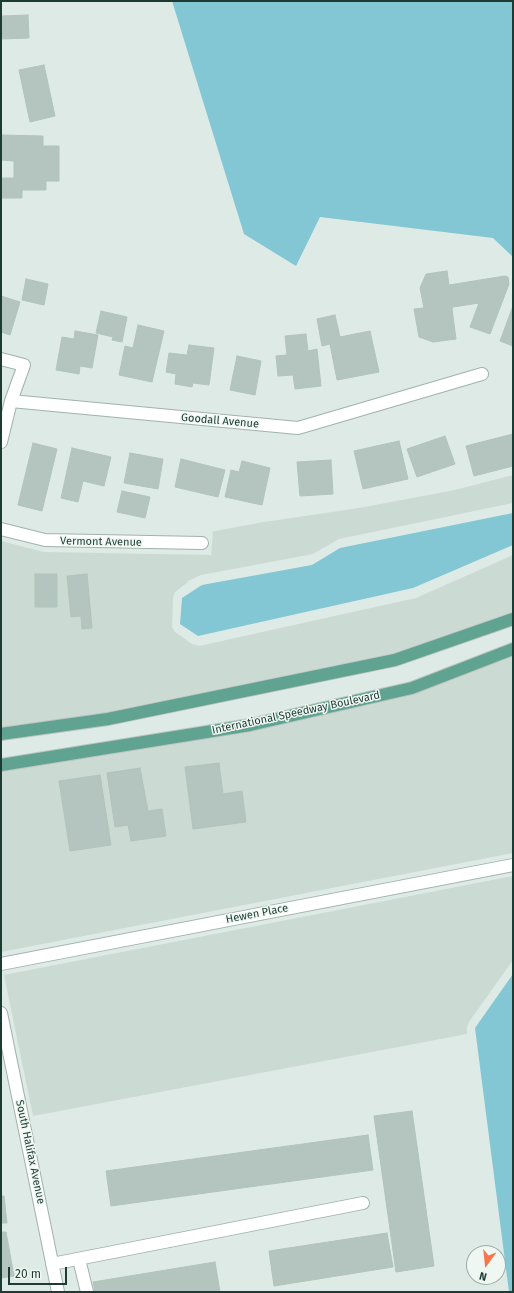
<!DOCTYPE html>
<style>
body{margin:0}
#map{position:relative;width:514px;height:1293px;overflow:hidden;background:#deeae5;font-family:"Fira Sans",sans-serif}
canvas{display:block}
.frame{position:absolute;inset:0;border:2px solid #1e3b33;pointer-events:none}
.north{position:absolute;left:466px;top:1245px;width:40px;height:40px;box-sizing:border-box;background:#eef7f2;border:1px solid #9baca6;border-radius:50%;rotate:195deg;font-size:11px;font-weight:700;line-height:16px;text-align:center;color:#1e3b33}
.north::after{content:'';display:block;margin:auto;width:14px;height:18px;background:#f9764d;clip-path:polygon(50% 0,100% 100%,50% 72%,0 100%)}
.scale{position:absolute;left:8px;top:1267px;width:59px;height:18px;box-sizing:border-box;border:2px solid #1e3b33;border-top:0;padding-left:5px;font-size:12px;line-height:14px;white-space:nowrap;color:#1e3b33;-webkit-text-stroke:3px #eef7f2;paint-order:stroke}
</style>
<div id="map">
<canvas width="514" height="1293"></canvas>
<div class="frame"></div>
<div class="north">N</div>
<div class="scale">20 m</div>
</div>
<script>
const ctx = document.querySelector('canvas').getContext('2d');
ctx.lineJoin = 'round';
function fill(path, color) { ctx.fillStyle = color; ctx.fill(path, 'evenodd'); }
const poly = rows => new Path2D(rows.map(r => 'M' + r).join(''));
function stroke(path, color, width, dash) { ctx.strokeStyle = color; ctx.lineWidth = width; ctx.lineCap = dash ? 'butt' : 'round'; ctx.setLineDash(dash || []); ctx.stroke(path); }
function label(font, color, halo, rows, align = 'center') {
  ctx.font = font + ' "Fira Sans",sans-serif'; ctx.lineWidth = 3; ctx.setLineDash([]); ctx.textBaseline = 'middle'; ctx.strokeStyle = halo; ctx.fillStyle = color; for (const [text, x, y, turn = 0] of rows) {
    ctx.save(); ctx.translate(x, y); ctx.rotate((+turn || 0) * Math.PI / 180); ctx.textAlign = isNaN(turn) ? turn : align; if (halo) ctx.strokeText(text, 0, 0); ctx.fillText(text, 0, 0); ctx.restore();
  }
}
fill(poly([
 [513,475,513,503,339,539,313,554,201,575,188,581,187,583,175,592,173,598,172,627,175,632,192,644,199,646,416,598,513,555,513,619,347,676,254,696,1,736,1,541,44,552,211,555,213,532,210,532,264,522,359,508,455,490],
 [513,645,513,853,1,952,1,759,256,718,350,698,416,680],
 [513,876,513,960,469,1022,467,1027,467,1034,33,1116,4,975]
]), '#ccdad4');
fill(poly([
 [172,1,513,1,513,257,493,238,320,217,296,266,244,234],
 [513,513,513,545,413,588,198,636,180,624,182,598,202,585,312,565,340,548],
 [513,974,513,1292,509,1292,475,1028]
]), '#82c7d3');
const building = poly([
 [28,15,29,38,1,39,1,16,28,15],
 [44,65,55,116,30,122,19,70,44,65],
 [1,135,43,136,43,146,59,146,59,181,46,181,46,190,22,190,22,198,1,198,1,178,14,178,14,161,1,160,1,135],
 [447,271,449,285,505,276,508,277,509,284,490,334,470,327,479,303,453,307,452,309,456,339,433,342,419,337,414,309,424,308,420,288,426,274,447,271],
 [26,279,48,284,44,305,22,300,26,279],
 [1,296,20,302,10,335,1,332,1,296],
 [513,306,513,346,500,341,513,306],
 [101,311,127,317,122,342,112,340,113,337,96,333,101,311],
 [335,315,340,337,370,331,379,372,337,380,330,344,322,346,317,319,335,315],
 [138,325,164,331,152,382,119,375,125,346,133,348,138,325],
 [75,331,98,335,92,368,80,366,79,374,56,370,62,337,74,339,75,331],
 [306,334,308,351,317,349,321,386,295,389,293,375,278,376,276,356,287,355,285,336,306,334],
 [189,345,214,348,209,385,193,383,192,387,175,384,176,374,166,372,169,353,187,355,189,345],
 [237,356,261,361,255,395,230,390,237,356],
 [513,434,513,466,474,476,466,446,513,434],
 [445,436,455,464,417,477,407,449,445,436],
 [399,441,408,479,363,489,354,451,399,441],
 [33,443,57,449,42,511,18,505,33,443],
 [72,448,111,457,104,486,83,481,78,502,61,498,72,448],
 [130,453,163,459,158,489,124,483,130,453],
 [181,459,225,470,218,497,175,487,181,459],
 [331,460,333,494,300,496,297,462,331,460],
 [242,461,270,468,262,505,225,497,231,470,239,472,242,461],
 [122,491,150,497,145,518,117,512,122,491],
 [35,574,57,574,57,607,35,607,35,574],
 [87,574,92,628,82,629,81,616,71,617,67,576,87,574],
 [219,763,223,794,242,791,246,822,193,829,185,767,219,763],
 [140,768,148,811,162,809,166,836,131,841,128,825,115,827,107,773,140,768],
 [100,775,111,845,70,851,59,781,100,775],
 [412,1111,434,1266,396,1272,374,1116,412,1111],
 [368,1135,373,1170,111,1206,106,1171,368,1135],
 [1,1196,4,1196,7,1223,1,1223,1,1196],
 [1,1232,6,1232,14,1276,1,1278,1,1232],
 [387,1233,393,1267,274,1286,269,1251,387,1233],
 [215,1262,220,1292,95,1292,93,1282,215,1262]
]);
fill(building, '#b3c5be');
stroke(building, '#b0c4bc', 1);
const minor = poly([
 [1,359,24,365,11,401,1,442],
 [11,401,298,428,482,374],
 [1,529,45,540,202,543],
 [1,964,513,865],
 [1,1013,58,1292],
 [79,1259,87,1292],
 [52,1264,363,1203]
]);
const major = poly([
 [1,734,108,719,395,660,513,619],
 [1,765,250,725,412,688,513,649]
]);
stroke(minor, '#a1b2ac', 14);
stroke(major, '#bcc4c2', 14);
stroke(minor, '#fff', 12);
stroke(major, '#60a391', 12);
label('11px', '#1e3b33', '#eef7f2', [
 ["Goodall Avenue",220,421,5],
 ["Vermont Avenue",101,542,1],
 ["International Speedway Boulevard",296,713,-12],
 ["Hewen Place",257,914,-11],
 ["South Halifax Avenue",30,1152,78]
]);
</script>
